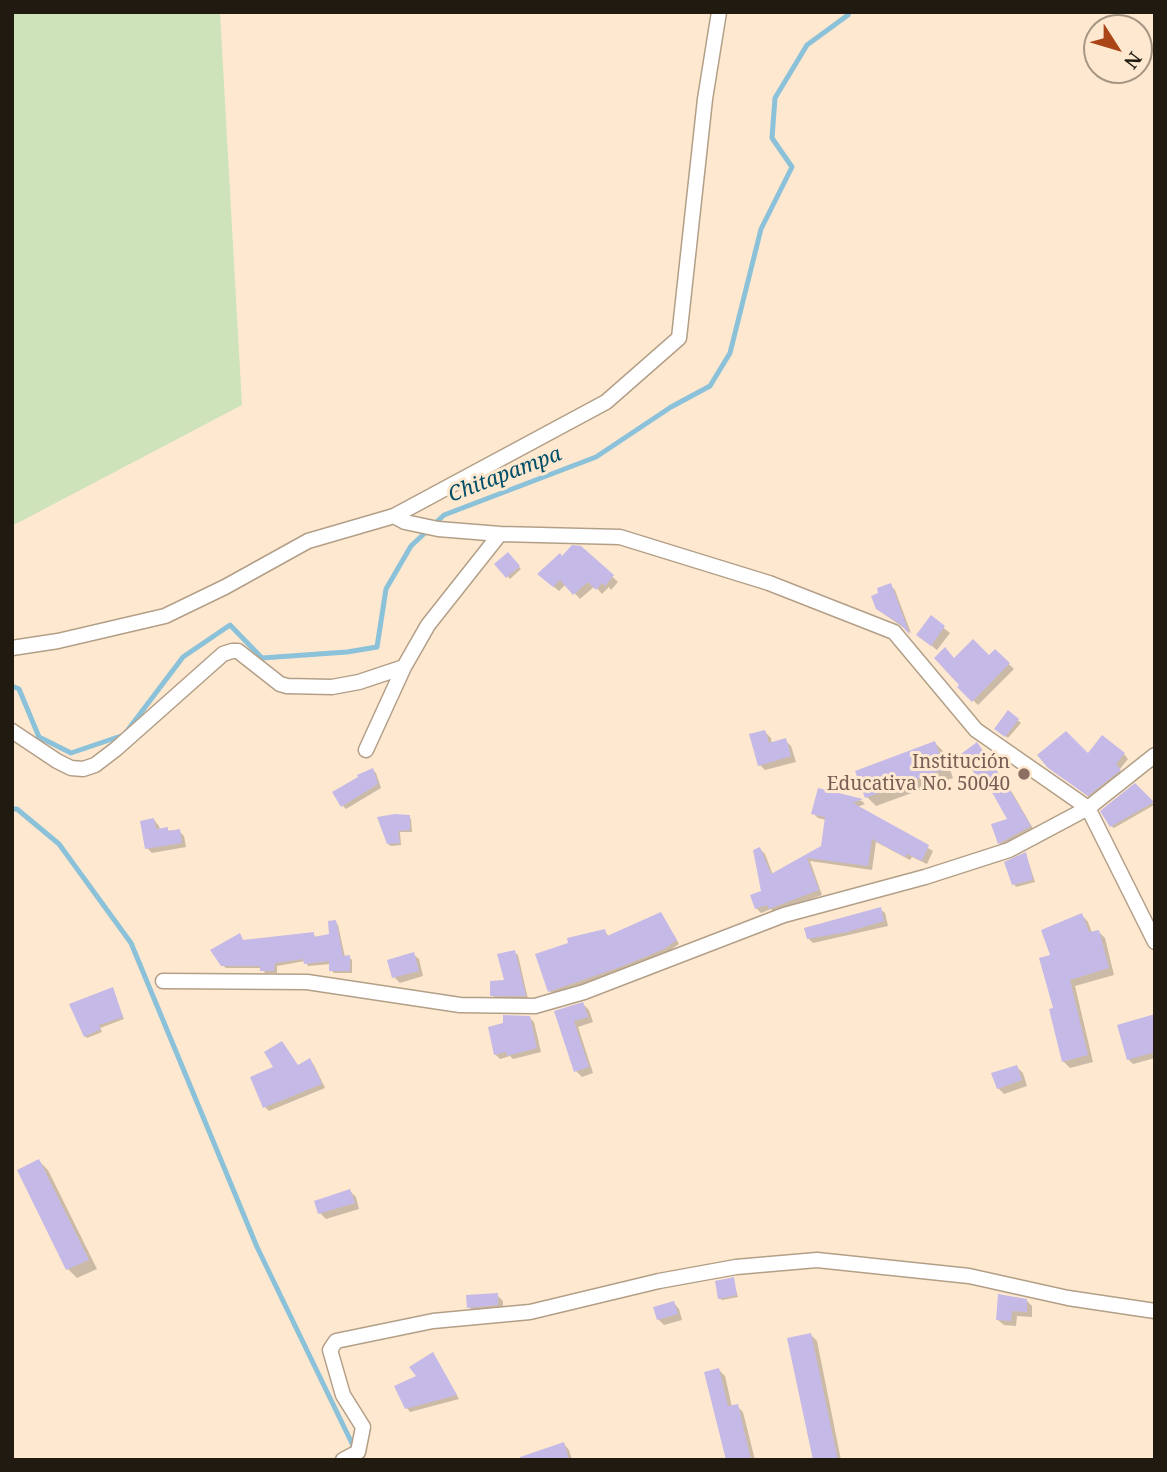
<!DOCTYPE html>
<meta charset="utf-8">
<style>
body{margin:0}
#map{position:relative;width:1167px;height:1472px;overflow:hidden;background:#fee9d0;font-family:"Noto Serif",serif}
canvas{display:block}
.frame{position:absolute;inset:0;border:14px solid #211a11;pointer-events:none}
.north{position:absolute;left:1083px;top:14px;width:70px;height:70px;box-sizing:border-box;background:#fee9d0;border:2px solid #a69684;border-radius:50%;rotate:127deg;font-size:19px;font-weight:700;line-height:28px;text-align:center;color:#211a11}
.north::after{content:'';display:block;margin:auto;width:24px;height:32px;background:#aa4518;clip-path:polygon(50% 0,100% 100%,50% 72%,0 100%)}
</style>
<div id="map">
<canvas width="1167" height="1472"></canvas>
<div class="frame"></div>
<div class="north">N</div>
</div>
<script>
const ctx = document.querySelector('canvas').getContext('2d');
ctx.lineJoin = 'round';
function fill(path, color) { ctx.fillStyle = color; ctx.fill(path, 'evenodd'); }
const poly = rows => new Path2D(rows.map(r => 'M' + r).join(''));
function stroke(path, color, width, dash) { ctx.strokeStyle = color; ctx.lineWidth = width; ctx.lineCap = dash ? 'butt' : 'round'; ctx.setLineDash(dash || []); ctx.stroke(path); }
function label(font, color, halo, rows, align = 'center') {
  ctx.font = font + ' "Noto Serif",serif'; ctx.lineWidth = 6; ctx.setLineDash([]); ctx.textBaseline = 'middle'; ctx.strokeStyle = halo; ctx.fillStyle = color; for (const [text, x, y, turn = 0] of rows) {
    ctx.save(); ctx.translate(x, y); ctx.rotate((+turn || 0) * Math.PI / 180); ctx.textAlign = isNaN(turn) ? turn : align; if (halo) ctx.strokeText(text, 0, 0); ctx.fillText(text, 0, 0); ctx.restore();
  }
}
fill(poly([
 [12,12,220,12,242,405,12,526]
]), '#cfe3ba');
fill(poly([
 [581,547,618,582,611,590,609,587,602,594,595,586,580,599,566,584,559,591,544,579,563,559],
 [507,554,521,569,510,579,497,564],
 [890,585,895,590,911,633,877,609,881,594],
 [931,618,950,633,937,650,924,640],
 [995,651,1014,669,978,705,960,687,962,685,955,660,989,658],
 [1009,713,1021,723,1008,738,996,728],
 [765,732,771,738,772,744,785,740,791,746,796,762,765,770,760,765],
 [935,743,944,752,953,778,876,806,867,797],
 [982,750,1013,794,1035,832,1005,848,999,843,1009,820,994,793,993,794,987,788],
 [1124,754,1128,759,1119,770,1124,775,1093,800,1049,767,1089,756],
 [373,770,376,773,381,788,346,809,343,806],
 [1135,785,1154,805,1114,828,1111,826],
 [819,790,862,801,865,804,857,807,933,851,927,864,912,857,910,860,876,842,872,870,810,861,822,895,775,912,771,909,761,913,756,908,763,892,760,849,765,854,773,875,822,847,826,820,818,818,813,813],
 [409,817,411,819,412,832,400,832,401,845,391,846,388,844],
 [154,820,159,826,160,830,179,831,184,836,186,847,152,853,147,848],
 [1026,854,1035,882,1016,887,1014,884],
 [880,909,885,913,888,926,813,943,808,938],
 [661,914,679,944,668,952,582,987,553,995,550,991,605,931,609,937],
 [1082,915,1088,922,1092,933,1098,931,1105,938,1114,975,1075,986,1093,1062,1070,1068,1063,1061,1055,1009,1053,956],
 [335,922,338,925,345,957,349,957,352,960,352,973,334,973,331,970,331,964,308,966,305,961,277,966,277,973,265,973,262,968,226,968,222,965,240,936,244,942,313,934,317,938,330,936],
 [514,952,518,955,528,999,496,999,492,995,506,982],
 [413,954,419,959,423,976,400,983,394,977],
 [112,989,124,1019,100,1028,102,1032,87,1038,85,1036],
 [583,1004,589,1010,593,1022,578,1027,593,1073,582,1077,576,1071,556,1012],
 [1155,1016,1155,1058,1133,1064,1128,1059],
 [529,1017,534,1022,541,1052,513,1059,510,1056,500,1059,495,1054],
 [310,1060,314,1065,325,1088,269,1111,265,1107,298,1066],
 [1017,1067,1023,1073,1027,1086,1004,1094,998,1088],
 [39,1161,48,1170,97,1269,77,1278,68,1269,19,1171],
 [350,1191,356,1197,359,1209,326,1219,320,1213],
 [733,1279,738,1297,722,1300,719,1298],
 [497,1295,503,1301,503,1311,475,1313,469,1307],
 [1026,1300,1032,1306,1032,1317,1017,1316,1016,1326,1004,1325,998,1320],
 [674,1303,679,1309,682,1320,664,1325,658,1319],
 [811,1335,817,1341,841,1460,814,1460],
 [433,1354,459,1399,410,1412,407,1408,419,1377],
 [719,1370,725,1376,732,1407,737,1406,743,1412,755,1460,727,1460],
 [564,1444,569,1450,572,1460,527,1460]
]), '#0003');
stroke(poly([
 [12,686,19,689,39,737,71,753,124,735,183,657,230,625,262,658,347,652,377,647,386,589,411,546,444,515,596,457,671,407,710,386,730,353,761,229,792,167,772,138,775,98,807,45,848,15,849,12],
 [12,809,17,809,59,844,131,943,257,1247,360,1460]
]), '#8bc1d9', 5);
fill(poly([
 [572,545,581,546,614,575,605,586,602,583,596,590,588,582,573,595,560,580,553,587,537,574,560,553,562,556],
 [508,552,520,566,506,578,494,564],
 [891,583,910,635,901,625,876,609,871,596,878,593,877,588],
 [931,615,945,626,931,646,916,635],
 [973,639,989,655,995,649,1010,663,972,702,957,687,959,685,934,658,945,647,954,658],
 [1008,710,1019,719,1005,737,994,729],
 [765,730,769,743,786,738,791,756,758,766,749,734],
 [1066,731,1088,753,1102,735,1125,753,1116,764,1121,770,1088,796,1048,768,1037,755],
 [935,741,945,769,865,798,855,771],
 [977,742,1008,787,1031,826,998,844,991,824,1007,819,989,787,986,790,961,754],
 [373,768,378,784,341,807,332,792,358,777,357,775],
 [1135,783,1154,802,1110,827,1100,811],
 [818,788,863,799,853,803,929,845,922,861,907,854,905,857,872,839,868,866,807,858,819,890,769,909,767,905,755,909,750,895,761,891,753,850,760,847,771,874,821,846,825,817,811,814],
 [395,814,410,815,410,830,398,831,400,843,387,844,377,817],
 [154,818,156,829,168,827,168,831,180,829,182,843,145,849,140,821],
 [1026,852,1033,880,1012,885,1004,862],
 [881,907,884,921,847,932,807,939,804,928],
 [661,912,677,940,664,949,623,966,548,992,535,954,568,943,567,938,605,929,607,936],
 [1082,913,1089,932,1099,930,1109,968,1070,980,1088,1055,1062,1062,1049,1009,1053,1008,1039,958,1050,955,1041,930],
 [336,920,343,956,350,955,350,971,329,971,329,961,304,964,303,959,275,963,274,971,260,971,260,966,221,966,210,950,240,933,243,940,314,932,314,937,329,934,328,921],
 [515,950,526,996,490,996,490,981,504,980,497,954],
 [414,952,419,971,392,978,387,960],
 [113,987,123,1017,99,1025,101,1029,84,1037,69,1004],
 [583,1002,588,1017,574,1021,589,1067,574,1072,554,1011],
 [1155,1014,1155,1052,1127,1060,1117,1025],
 [503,1015,530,1016,537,1048,507,1056,506,1052,494,1055,488,1027,503,1023],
 [282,1041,298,1065,310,1058,322,1084,263,1108,250,1077,273,1067,264,1052],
 [1017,1065,1022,1080,997,1089,991,1073],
 [39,1159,89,1260,66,1270,17,1170],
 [350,1189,355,1203,318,1214,314,1201],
 [734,1277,737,1295,718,1299,715,1281],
 [498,1293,498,1305,467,1308,466,1295],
 [998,1294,1027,1299,1027,1312,1012,1311,1011,1321,996,1320],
 [674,1301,678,1314,657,1320,653,1307],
 [811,1333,838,1460,813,1460,787,1338],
 [433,1352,457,1395,405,1409,394,1386,416,1376,409,1367],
 [719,1368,728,1406,738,1404,751,1460,726,1460,704,1372],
 [564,1442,569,1460,520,1460,520,1457]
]), '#c5b9e7');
const street = poly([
 [394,516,405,522,438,529,500,534,620,537,769,583,894,632,976,730,1088,808,1155,942],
 [12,648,58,641,165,616,225,587,308,541,394,516,606,402,679,338,705,99,719,12],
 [12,731,57,761,71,768,83,769,95,765,116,749,223,654,232,651,238,651,280,684,287,686,332,687,359,682,404,667],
 [366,750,404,667,428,625,500,534],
 [163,981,307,982,460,1005,535,1006,584,992,784,915,925,877,1009,850,1088,808,1155,755],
 [343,1460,358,1452,363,1427,343,1395,330,1350,336,1341,433,1321,530,1312,659,1281,736,1267,817,1260,969,1276,1068,1298,1155,1311]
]);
stroke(street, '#b39f88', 17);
stroke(street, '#fff', 14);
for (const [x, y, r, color] of [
 [1024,774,7,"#8d6e63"]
]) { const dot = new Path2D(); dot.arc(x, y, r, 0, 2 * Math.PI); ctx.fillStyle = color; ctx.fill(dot); stroke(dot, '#fee9d0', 2.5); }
label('19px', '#785e54', '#fee9d0', [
 ["Institución",1010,763],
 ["Educativa No. 50040",1010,785]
], 'right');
label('italic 21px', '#004e67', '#fee9d0', [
 ["Chitapampa",505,475,-21]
]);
</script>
